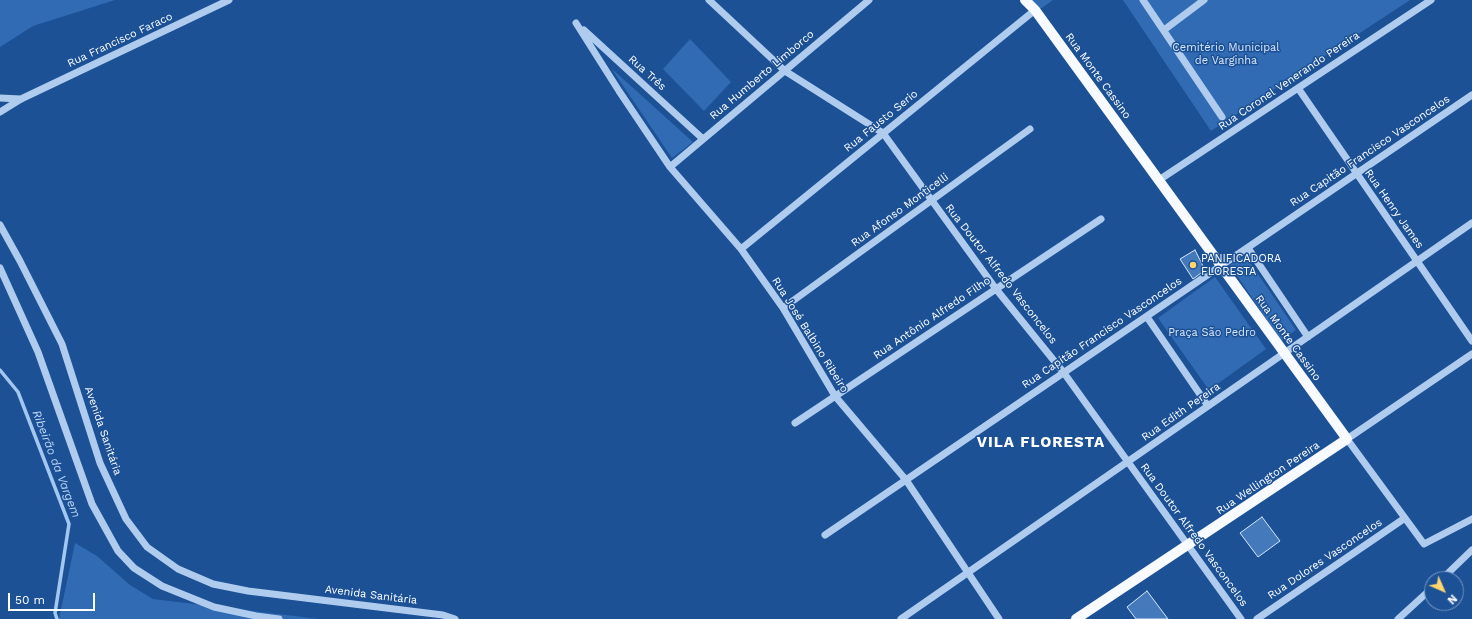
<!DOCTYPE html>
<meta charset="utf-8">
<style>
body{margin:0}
#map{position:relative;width:1472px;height:619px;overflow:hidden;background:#1c5196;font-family:"Work Sans",sans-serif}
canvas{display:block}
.north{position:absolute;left:1424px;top:571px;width:40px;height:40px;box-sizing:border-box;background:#1c5196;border:1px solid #7797c0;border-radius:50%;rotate:135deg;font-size:11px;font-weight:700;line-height:16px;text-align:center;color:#fff}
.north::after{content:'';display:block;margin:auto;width:14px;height:18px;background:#ffd56d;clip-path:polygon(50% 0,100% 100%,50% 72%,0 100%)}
.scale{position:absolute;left:8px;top:593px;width:87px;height:18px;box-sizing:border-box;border:2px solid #fff;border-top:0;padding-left:5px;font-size:12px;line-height:14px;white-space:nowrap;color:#fff;-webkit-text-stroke:3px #1c5196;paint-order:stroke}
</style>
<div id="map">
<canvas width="1472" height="619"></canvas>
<div class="north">N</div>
<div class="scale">50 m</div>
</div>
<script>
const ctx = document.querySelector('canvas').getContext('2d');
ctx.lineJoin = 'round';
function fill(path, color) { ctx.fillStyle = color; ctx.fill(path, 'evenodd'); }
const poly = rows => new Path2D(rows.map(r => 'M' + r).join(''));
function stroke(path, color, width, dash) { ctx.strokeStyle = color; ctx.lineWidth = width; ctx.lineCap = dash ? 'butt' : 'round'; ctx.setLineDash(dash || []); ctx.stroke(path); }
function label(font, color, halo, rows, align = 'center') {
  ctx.font = font + ' "Work Sans",sans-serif'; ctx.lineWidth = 3; ctx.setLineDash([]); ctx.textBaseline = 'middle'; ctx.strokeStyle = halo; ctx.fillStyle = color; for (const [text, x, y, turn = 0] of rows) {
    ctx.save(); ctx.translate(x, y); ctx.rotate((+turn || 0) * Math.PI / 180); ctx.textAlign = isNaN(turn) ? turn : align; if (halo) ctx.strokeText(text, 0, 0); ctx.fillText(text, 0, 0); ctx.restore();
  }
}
fill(poly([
 [0,0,115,0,33,26,0,47],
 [1029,0,1053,0,1039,10],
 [1123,0,1410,0,1211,131],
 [690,39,731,82,704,111,663,69],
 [611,68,693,142,672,158],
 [1245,255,1296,330,1281,341,1230,265],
 [1215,277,1266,349,1209,390,1158,318],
 [75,543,97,556,130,585,153,599,319,619,59,619]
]), '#306bb3');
stroke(poly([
 [0,370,18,392,69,524,55,613,57,619]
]), '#a2c7f1', 3.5);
const building = poly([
 [1195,250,1205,270,1193,279,1180,259,1195,250],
 [1262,517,1280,541,1258,557,1240,533,1262,517],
 [1147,591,1168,619,1136,619,1127,607,1147,591]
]);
fill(building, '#447abc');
stroke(building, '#d6e7fb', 1);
stroke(poly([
 [709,0,785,71,883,133,996,289,1064,373,1241,619],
 [1143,0,1222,117],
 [576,23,619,91,670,167,741,249,783,308,835,396,906,480,999,619],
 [584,30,703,139],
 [1164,30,1204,0],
 [1298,88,1472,341],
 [0,98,21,99],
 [0,112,21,99,229,0],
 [670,167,869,0],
 [1159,180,1431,0],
 [0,225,20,261,62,344,100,463,126,519,147,547,178,569,213,584,248,591,443,615,455,619],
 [1248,248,1308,337],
 [741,249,1035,10],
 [0,268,38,352,92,504,118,551,134,568,162,586,214,607,256,616,279,619],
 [783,308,1030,129],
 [1147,317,1208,406],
 [1472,354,1347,439,1424,544,1472,519],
 [795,423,1101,219],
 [825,535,1472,95],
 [1442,579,1472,550],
 [901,619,1472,223],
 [1257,619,1405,518],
 [1398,619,1432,588]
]), '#afccef', 7);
stroke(poly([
 [1025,0,1035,10,1347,439,1076,619]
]), '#f7faff', 10);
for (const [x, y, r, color] of [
 [1193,265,4,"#ffd56d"]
]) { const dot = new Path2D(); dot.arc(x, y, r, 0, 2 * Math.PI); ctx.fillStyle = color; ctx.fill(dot); stroke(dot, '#1c5196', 1.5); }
label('11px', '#fff', '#1c5196', [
 ["Rua Francisco Faraco",120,40,-25],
 ["Rua Três",647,73,42],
 ["Rua Humberto Limborco",762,75,-40],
 ["Rua Monte Cassino",1098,76,54],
 ["Rua Coronel Venerando Pereira",1289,81,-34],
 ["Rua Fausto Serio",881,121,-39],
 ["Rua Capitão Francisco Vasconcelos",1370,151,-34],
 ["Rua Henry James",1394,209,55],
 ["Rua Afonso Monticelli",900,210,-36],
 ["Rua Doutor Alfredo Vasconcelos",1001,274,52],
 ["Rua Antônio Alfredo Filho",932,318,-34],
 ["Rua Capitão Francisco Vasconcelos",1102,333,-34],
 ["Rua José Balbino Ribeiro",810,335,58],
 ["Rua Monte Cassino",1288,338,54],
 ["Rua Edith Pereira",1181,412,-35],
 ["Avenida Sanitária",103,431,71],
 ["Rua Wellington Pereira",1268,478,-34],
 ["Rua Doutor Alfredo Vasconcelos",1194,535,54],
 ["Rua Dolores Vasconcelos",1325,559,-34],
 ["Avenida Sanitária",371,595,7]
]);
label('11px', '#d6e7fb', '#1c5196', [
 ["Cemitério Municipal",1226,48],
 ["de Varginha",1226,61],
 ["Praça São Pedro",1212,333]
]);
label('11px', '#fff', '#1c5196', [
 ["PANIFICADORA",1201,259],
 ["FLORESTA",1201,272]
], 'left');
label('italic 12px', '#bbd6f6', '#1c5196', [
 ["Ribeirão da Vargem",56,464,69]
]);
ctx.letterSpacing = '1px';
label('bold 15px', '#fff', '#1c5196', [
 ["VILA FLORESTA",1041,443]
]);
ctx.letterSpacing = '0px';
</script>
